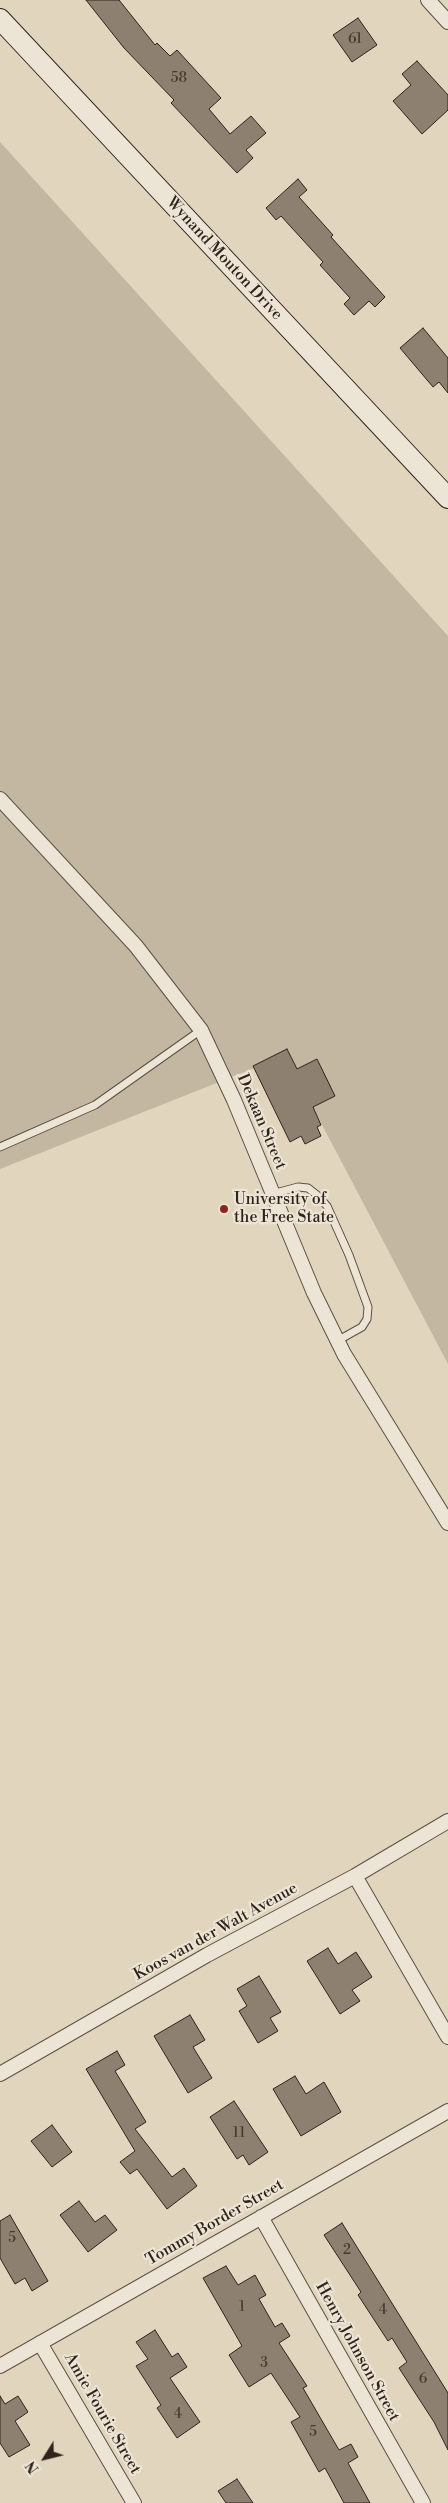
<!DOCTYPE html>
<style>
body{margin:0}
#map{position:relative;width:448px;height:2503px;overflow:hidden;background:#e2d5bd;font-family:"Libre Bodoni",serif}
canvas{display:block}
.north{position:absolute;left:20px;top:2433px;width:50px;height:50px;-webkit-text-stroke:4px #ece4d4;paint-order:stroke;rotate:234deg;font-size:14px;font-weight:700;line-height:20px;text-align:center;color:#30231c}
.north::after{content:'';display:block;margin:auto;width:18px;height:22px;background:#30231c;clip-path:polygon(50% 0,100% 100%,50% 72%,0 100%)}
</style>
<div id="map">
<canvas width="448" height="2503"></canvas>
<div class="north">N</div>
</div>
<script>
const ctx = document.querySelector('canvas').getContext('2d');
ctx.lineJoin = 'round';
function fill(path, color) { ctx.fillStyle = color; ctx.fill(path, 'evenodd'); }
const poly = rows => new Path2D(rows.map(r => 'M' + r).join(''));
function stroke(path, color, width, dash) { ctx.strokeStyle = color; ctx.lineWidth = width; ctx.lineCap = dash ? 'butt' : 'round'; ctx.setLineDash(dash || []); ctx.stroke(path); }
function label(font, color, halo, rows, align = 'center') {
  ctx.font = font + ' "Libre Bodoni",serif'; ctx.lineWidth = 4.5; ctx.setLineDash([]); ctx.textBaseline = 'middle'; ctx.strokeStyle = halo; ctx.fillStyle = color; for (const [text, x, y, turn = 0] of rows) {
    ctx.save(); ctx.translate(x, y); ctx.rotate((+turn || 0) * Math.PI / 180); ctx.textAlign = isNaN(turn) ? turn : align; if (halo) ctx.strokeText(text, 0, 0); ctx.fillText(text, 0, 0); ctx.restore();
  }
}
fill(poly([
 [0,142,448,636,448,1364,310,1102,272,1061,0,1169]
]), '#c4b7a2');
const building = poly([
 [86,0,119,0,155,45,157,43,170,56,177,50,221,98,209,109,230,134,251,116,266,133,246,150,253,158,237,173,171,103,174,100,124,48,86,0],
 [358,18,377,45,352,62,333,35,358,18],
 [417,61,448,95,448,110,422,134,393,101,411,85,402,74,417,61],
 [298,179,307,190,299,197,333,235,331,237,385,297,375,307,369,301,354,315,344,304,350,298,320,265,323,262,281,216,276,220,266,208,298,179],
 [423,328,448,358,448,393,439,382,433,387,400,348,423,328],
 [287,1049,297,1069,317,1059,335,1096,313,1107,321,1125,317,1127,321,1136,305,1144,301,1136,290,1142,253,1066,287,1049],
 [328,1948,338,1964,356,1952,372,1977,352,1990,360,2001,340,2014,307,1961,328,1948],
 [259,1976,281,2012,270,2018,278,2031,258,2043,239,2011,247,2006,237,1989,259,1976],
 [190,2015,205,2040,193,2047,212,2078,188,2093,154,2036,190,2015],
 [117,2051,125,2065,115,2071,146,2122,135,2129,172,2177,184,2168,197,2186,167,2209,137,2169,130,2174,120,2162,135,2151,86,2069,117,2051],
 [295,2076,306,2094,324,2082,341,2112,301,2136,273,2089,295,2076],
 [234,2101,268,2152,249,2165,243,2155,237,2159,210,2117,234,2101],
 [52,2125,72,2152,52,2167,31,2141,52,2125],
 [79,2201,95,2222,105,2215,117,2230,88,2252,60,2215,79,2201],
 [10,2215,48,2281,32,2291,25,2278,15,2284,0,2258,0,2221,10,2215],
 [342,2223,448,2393,448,2450,434,2422,399,2368,407,2362,392,2338,388,2341,358,2295,361,2292,324,2235,342,2223],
 [226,2266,238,2285,255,2275,266,2295,259,2299,275,2327,282,2323,290,2336,279,2343,307,2386,303,2388,339,2450,351,2444,358,2457,348,2463,370,2503,344,2503,325,2468,319,2472,291,2422,300,2417,271,2373,249,2387,229,2355,242,2346,203,2278,226,2266],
 [155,2330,172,2357,178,2353,187,2367,170,2378,200,2422,177,2438,157,2408,161,2405,136,2366,148,2359,136,2342,155,2330],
 [0,2396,5,2404,18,2396,28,2412,15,2421,30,2445,9,2457,0,2443,0,2396],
 [237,2479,253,2503,226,2503,218,2491,237,2479]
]);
fill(building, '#8d8070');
stroke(building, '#30231c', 1);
const lane = poly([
 [0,1147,95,1105,201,1030],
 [272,1194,298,1187,308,1188,317,1195,327,1206,349,1255,368,1307,367,1319,362,1327,337,1341]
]);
const street = poly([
 [428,0,448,22],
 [0,799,136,946,201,1030,234,1100,314,1293,344,1354,448,1523],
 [355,1876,448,2037],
 [0,2074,207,1955,355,1876,448,1821],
 [261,2217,423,2503],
 [40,2343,134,2503],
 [0,2366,448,2111]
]);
const secondary = poly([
 [0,19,448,498]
]);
stroke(lane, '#5c5044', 9);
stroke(street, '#5c5044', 16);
stroke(secondary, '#30231c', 22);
stroke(lane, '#ece4d4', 7);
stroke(street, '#ece4d4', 14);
stroke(secondary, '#ece4d4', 20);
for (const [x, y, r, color] of [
 [224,1209,5,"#8f2418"]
]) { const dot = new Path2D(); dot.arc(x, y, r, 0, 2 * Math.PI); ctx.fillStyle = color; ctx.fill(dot); stroke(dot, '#ece4d4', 2); }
label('14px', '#473a31', null, [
 ["61",355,40],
 ["58",179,79],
 ["11",239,2134],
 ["5",12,2239],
 ["2",347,2251],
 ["1",242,2308],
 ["4",383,2311],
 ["3",264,2364],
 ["6",423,2380],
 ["4",178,2415],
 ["5",313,2433]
]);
label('16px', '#30231c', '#ece4d4', [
 ["Wynand Mouton Drive",224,259,47],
 ["Dekaan Street",261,1122,67],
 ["Koos van der Walt Avenue",216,1932,-29],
 ["Tommy Border Street",215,2223,-30],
 ["Henry Johnson Street",357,2352,61],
 ["Amie Fourie Street",102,2414,60]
]);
label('16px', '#30231c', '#ece4d4', [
 ["University of",234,1200],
 ["the Free State",234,1218]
], 'left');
</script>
